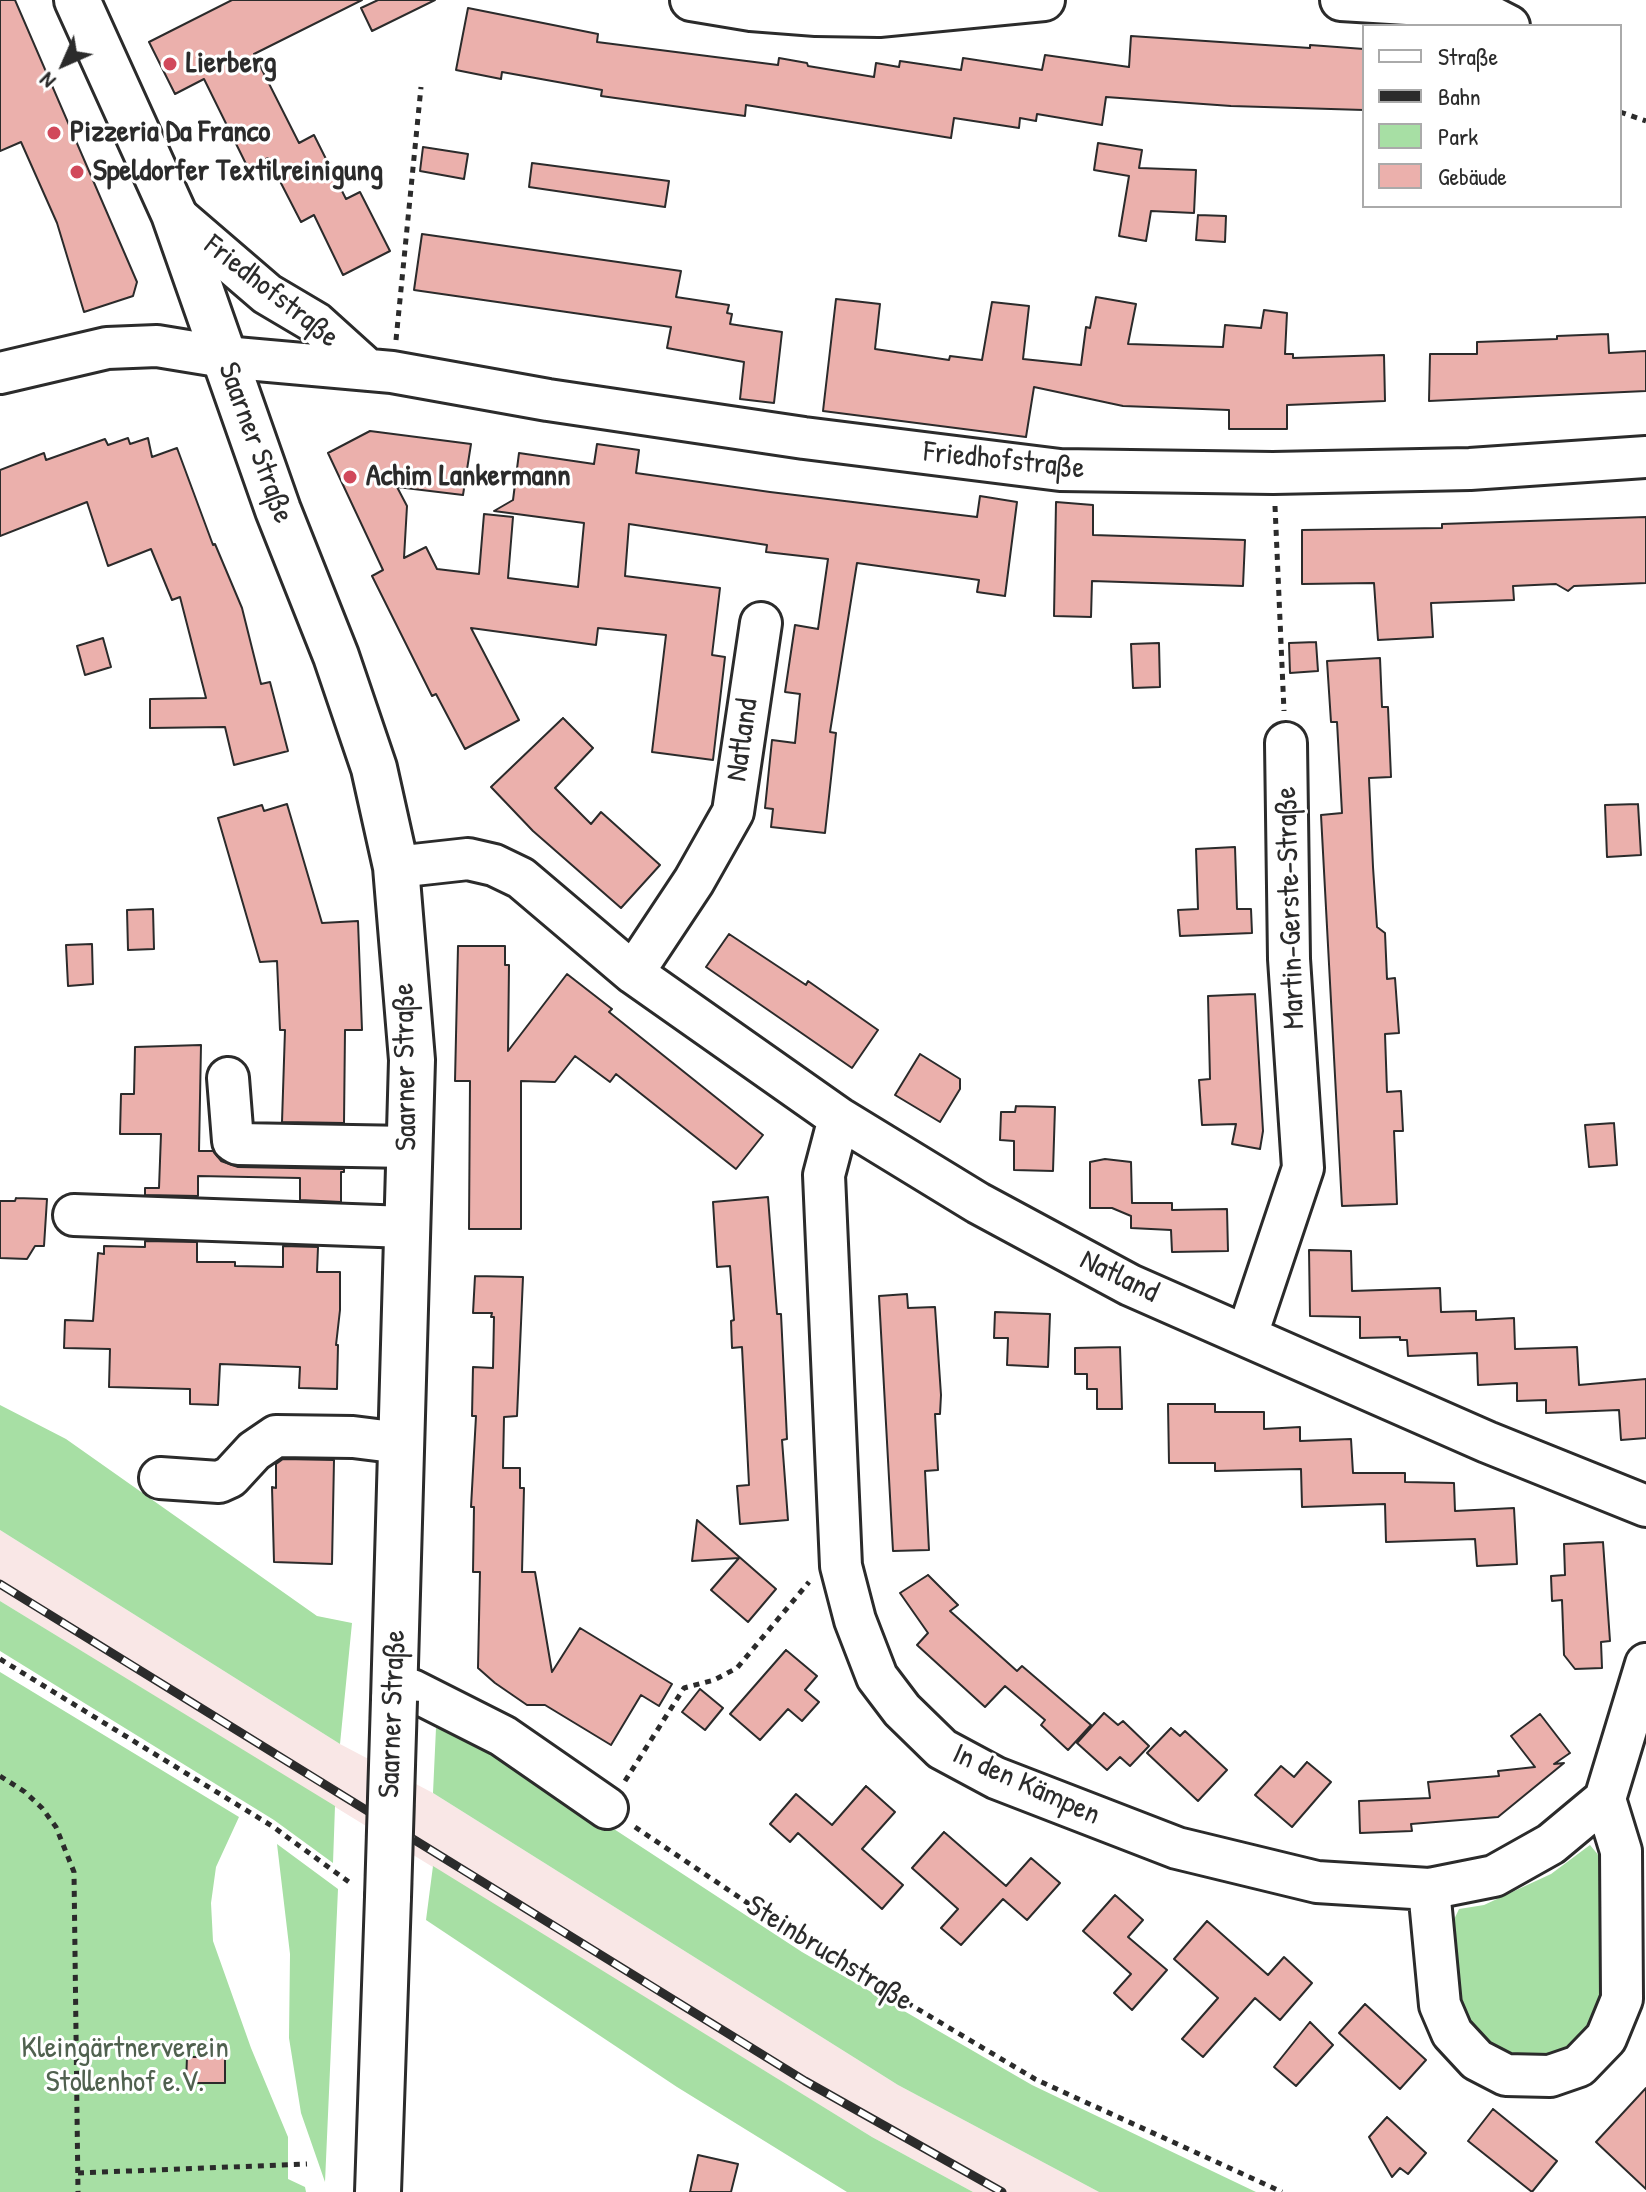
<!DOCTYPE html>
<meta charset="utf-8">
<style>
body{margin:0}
#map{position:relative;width:1646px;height:2192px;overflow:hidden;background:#fff;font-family:"Patrick Hand",sans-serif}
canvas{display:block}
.legend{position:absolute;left:1362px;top:24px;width:260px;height:184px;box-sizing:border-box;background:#fff;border:2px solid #aaa;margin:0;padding:10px 14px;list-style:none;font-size:24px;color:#2b2b2b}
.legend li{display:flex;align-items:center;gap:16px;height:40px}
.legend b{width:40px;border:2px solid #aaa}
.north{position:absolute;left:24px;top:24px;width:80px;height:80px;-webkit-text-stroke:6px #fff;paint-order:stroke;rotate:225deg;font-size:22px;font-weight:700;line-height:32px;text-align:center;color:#2b2b2b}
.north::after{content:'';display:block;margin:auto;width:28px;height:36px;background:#2b2b2b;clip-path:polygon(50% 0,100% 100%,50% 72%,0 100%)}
</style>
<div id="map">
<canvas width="1646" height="2192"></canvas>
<ul class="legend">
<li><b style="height:10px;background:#fff"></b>Straße</li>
<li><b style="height:10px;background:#2b2b2b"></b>Bahn</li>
<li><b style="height:22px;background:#a7dfa4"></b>Park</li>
<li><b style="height:22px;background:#ebb0ac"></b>Gebäude</li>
</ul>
<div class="north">N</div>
</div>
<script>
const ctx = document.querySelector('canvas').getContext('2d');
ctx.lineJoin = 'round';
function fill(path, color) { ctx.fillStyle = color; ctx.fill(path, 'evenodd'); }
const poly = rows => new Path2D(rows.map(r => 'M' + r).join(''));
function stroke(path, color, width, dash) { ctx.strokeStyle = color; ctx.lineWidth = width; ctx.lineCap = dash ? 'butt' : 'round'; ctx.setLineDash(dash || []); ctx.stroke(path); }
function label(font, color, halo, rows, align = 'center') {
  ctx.font = font + ' "Patrick Hand",sans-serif'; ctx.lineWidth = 6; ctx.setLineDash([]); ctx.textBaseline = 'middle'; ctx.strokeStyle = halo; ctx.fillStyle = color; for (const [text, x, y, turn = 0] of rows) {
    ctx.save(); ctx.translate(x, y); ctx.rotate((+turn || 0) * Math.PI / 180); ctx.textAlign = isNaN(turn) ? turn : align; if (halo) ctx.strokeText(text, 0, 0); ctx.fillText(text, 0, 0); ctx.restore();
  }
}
fill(poly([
 [0,1530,340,1744,433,1793,898,2085,1099,2192,973,2192,872,2137,0,1601]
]), '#f9e7e6');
fill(poly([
 [0,1405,66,1439,317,1616,352,1623,340,1744,0,1530],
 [0,1601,335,1806,333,1863,274,1820,0,1651],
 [0,1672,239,1817,216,1867,211,1903,213,1941,251,2048,288,2137,288,2179,305,2187,306,2192,0,2192],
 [436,1728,502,1748,591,1814,802,1952,1032,2085,1256,2192,1099,2192,898,2085,433,1793],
 [277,1844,338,1889,325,2182,301,2113,289,2038,290,1954],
 [1590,1845,1605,1863,1608,1994,1592,2027,1567,2055,1529,2061,1495,2052,1469,2032,1456,2001,1451,1926,1459,1909,1484,1905,1551,1874],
 [433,1866,872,2137,973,2192,847,2192,677,2087,426,1920]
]), '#a7dfa4');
const building = poly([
 [0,0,15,0,137,282,133,296,84,312,57,223,21,142,0,151,0,0],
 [232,0,362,0,254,54,299,143,314,135,346,199,360,192,390,251,343,275,314,215,301,222,268,158,248,168,204,79,175,94,149,42,232,0],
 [378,0,435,0,372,31,361,8,378,0],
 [468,8,598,34,597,42,778,65,779,58,807,63,808,66,874,77,876,63,899,67,900,61,961,70,963,58,1042,70,1045,55,1129,67,1131,36,1310,48,1310,45,1364,49,1364,110,1231,106,1106,97,1102,125,1037,114,1036,121,1020,118,1019,128,954,118,951,138,746,105,745,116,601,96,602,90,502,72,501,79,456,70,468,8],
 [1098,143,1142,150,1139,168,1196,170,1194,213,1151,211,1146,241,1119,236,1129,176,1094,170,1098,143],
 [423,147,468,154,464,179,420,171,423,147],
 [532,163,669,181,665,207,529,187,532,163],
 [1198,215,1226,216,1225,242,1196,240,1198,215],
 [422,234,681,271,676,297,729,305,727,313,732,314,730,324,782,332,774,403,740,399,744,362,667,348,671,327,414,290,422,234],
 [1096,297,1136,304,1128,344,1223,347,1225,325,1261,328,1264,310,1287,313,1285,354,1293,354,1293,358,1384,355,1385,401,1287,405,1287,429,1229,429,1229,410,1123,406,1034,387,1026,437,823,411,836,299,880,304,875,349,949,360,950,356,982,360,992,302,1029,306,1023,359,1081,365,1086,327,1090,328,1096,297],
 [1608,334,1609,353,1646,351,1646,391,1429,401,1430,354,1477,354,1477,342,1557,339,1557,336,1608,334],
 [370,431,471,444,463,495,397,487,407,506,404,558,426,547,437,569,479,574,484,514,513,517,508,578,578,587,584,523,494,511,513,500,519,453,594,464,597,444,639,450,636,473,770,492,977,517,980,496,1017,502,1005,596,977,592,979,580,857,563,830,732,836,733,825,833,771,827,773,809,765,808,772,740,795,743,800,694,785,692,795,625,818,629,828,559,766,552,767,545,629,524,625,576,720,588,712,655,725,657,713,760,652,752,666,635,598,628,596,645,471,628,519,720,465,749,436,694,432,696,372,576,383,570,328,453,370,431],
 [128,438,130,444,148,438,152,457,177,448,213,545,215,544,242,608,261,684,270,682,288,751,234,765,225,727,150,728,150,699,206,698,180,597,172,600,151,549,108,566,87,502,0,536,0,470,44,453,46,460,105,439,108,445,128,438],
 [1056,502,1093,505,1093,535,1245,540,1243,586,1092,581,1091,617,1054,616,1056,502],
 [1646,517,1646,583,1574,586,1568,591,1556,584,1513,586,1514,600,1431,603,1433,637,1378,640,1374,583,1302,584,1302,530,1442,528,1442,524,1646,517],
 [103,638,111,667,85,675,77,646,103,638],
 [1316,642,1318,671,1290,673,1289,643,1316,642],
 [1159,643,1160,687,1133,688,1131,644,1159,643],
 [1380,658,1382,707,1388,707,1391,777,1369,778,1373,867,1377,927,1385,933,1387,979,1395,978,1399,1033,1385,1034,1387,1092,1401,1091,1403,1131,1394,1131,1397,1204,1342,1206,1321,815,1342,813,1337,722,1331,722,1327,661,1380,658],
 [563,718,593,748,555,788,591,824,601,812,660,865,621,908,533,831,491,787,563,718],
 [287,804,322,923,358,921,362,1030,345,1030,344,1123,282,1122,285,1030,280,1030,277,961,260,962,218,818,262,805,264,811,287,804],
 [1638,804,1641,855,1607,857,1605,805,1638,804],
 [1235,847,1237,909,1251,909,1252,933,1180,936,1178,910,1198,909,1196,849,1235,847],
 [153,909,154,949,128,950,127,910,153,909],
 [729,934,806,985,808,981,878,1030,852,1068,706,967,729,934],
 [92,944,93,984,68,986,66,945,92,944],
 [458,946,505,946,505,965,509,965,508,1051,567,974,612,1009,609,1012,763,1135,736,1169,616,1074,610,1082,575,1056,555,1082,521,1081,521,1229,469,1229,470,1081,455,1081,458,946],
 [1255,994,1263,1131,1260,1149,1232,1144,1236,1124,1202,1125,1199,1080,1210,1079,1208,996,1255,994],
 [201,1045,199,1151,213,1151,221,1161,238,1167,344,1169,344,1172,341,1172,341,1202,300,1200,300,1178,198,1176,198,1196,145,1195,145,1188,159,1188,161,1134,120,1134,121,1094,134,1094,135,1047,201,1045],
 [920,1054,960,1079,960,1089,940,1122,895,1095,920,1054],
 [1016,1106,1055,1107,1053,1171,1014,1170,1014,1141,1000,1140,1001,1112,1015,1112,1016,1106],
 [1614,1123,1617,1165,1589,1167,1585,1125,1614,1123],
 [1105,1159,1131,1162,1132,1203,1172,1203,1172,1210,1227,1209,1228,1251,1172,1252,1171,1230,1131,1228,1131,1216,1112,1208,1090,1208,1090,1162,1105,1159],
 [768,1197,777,1314,781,1314,787,1439,782,1440,788,1520,740,1524,737,1486,749,1485,742,1347,732,1348,731,1321,734,1320,730,1266,717,1267,713,1202,768,1197],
 [16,1198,47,1199,44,1246,35,1246,27,1259,0,1258,0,1201,15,1201,16,1198],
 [145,1241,197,1242,197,1262,235,1262,235,1266,283,1267,283,1246,318,1247,317,1272,340,1272,340,1310,336,1345,338,1345,337,1389,299,1388,300,1367,220,1364,218,1405,190,1404,190,1389,109,1387,110,1349,64,1348,65,1320,93,1321,98,1253,104,1254,104,1246,145,1247,145,1241],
 [1309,1250,1351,1251,1352,1291,1440,1288,1441,1312,1476,1311,1476,1320,1514,1318,1515,1349,1577,1347,1579,1385,1646,1379,1646,1438,1621,1440,1619,1410,1546,1413,1546,1400,1517,1401,1517,1383,1478,1385,1477,1353,1408,1356,1407,1340,1400,1340,1400,1337,1360,1338,1360,1317,1310,1316,1309,1250],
 [475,1276,523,1277,517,1416,504,1417,503,1468,520,1468,520,1488,524,1488,522,1572,535,1572,552,1672,580,1628,672,1684,659,1706,641,1695,611,1745,545,1705,527,1705,495,1683,478,1668,480,1572,473,1572,474,1507,471,1507,476,1416,472,1416,473,1367,493,1368,494,1317,491,1317,492,1313,473,1313,475,1276],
 [907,1294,908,1308,935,1307,941,1395,940,1414,935,1414,938,1470,925,1471,929,1550,893,1551,879,1296,907,1294],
 [995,1312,1050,1314,1048,1367,1007,1365,1008,1338,994,1338,995,1312],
 [1120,1347,1122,1409,1097,1409,1097,1389,1087,1389,1087,1374,1075,1374,1075,1348,1120,1347],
 [1168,1404,1215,1404,1215,1412,1264,1412,1264,1429,1300,1427,1300,1441,1351,1439,1353,1473,1405,1473,1405,1482,1454,1483,1455,1511,1514,1508,1517,1564,1477,1566,1475,1539,1386,1542,1385,1504,1302,1507,1301,1469,1215,1471,1215,1463,1169,1463,1168,1404],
 [283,1459,334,1460,332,1564,274,1562,272,1487,276,1488,276,1464,283,1459],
 [697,1520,776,1589,748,1622,711,1590,739,1558,692,1561,697,1520],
 [1603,1542,1610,1641,1601,1642,1602,1668,1575,1669,1564,1655,1562,1600,1552,1601,1551,1576,1565,1575,1564,1544,1603,1542],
 [928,1575,958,1605,950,1611,1017,1671,1022,1666,1091,1725,1068,1750,1041,1725,1045,1720,1005,1686,985,1707,917,1645,928,1633,900,1593,928,1575],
 [786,1650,817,1676,805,1690,819,1702,802,1721,788,1709,760,1740,730,1714,786,1650],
 [700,1689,723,1708,705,1730,682,1712,700,1689],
 [1104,1713,1118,1725,1123,1721,1149,1746,1130,1766,1120,1757,1107,1770,1077,1743,1104,1713],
 [1540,1714,1570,1753,1554,1764,1564,1763,1498,1817,1411,1824,1412,1831,1360,1833,1359,1801,1430,1798,1428,1782,1499,1776,1498,1771,1535,1767,1511,1736,1540,1714],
 [1171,1728,1180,1736,1185,1731,1227,1770,1198,1801,1147,1753,1171,1728],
 [1307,1762,1331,1782,1292,1827,1255,1795,1281,1766,1294,1777,1307,1762],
 [866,1786,895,1812,862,1849,903,1885,882,1909,798,1833,790,1842,770,1824,796,1794,832,1825,866,1786],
 [944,1832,1006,1886,1031,1858,1060,1883,1027,1920,1003,1899,961,1945,941,1928,958,1909,912,1868,944,1832],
 [1115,1895,1143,1920,1128,1937,1167,1970,1132,2010,1114,1993,1131,1974,1083,1931,1115,1895],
 [1207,1921,1268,1975,1284,1957,1312,1983,1280,2020,1255,1998,1203,2057,1182,2039,1218,1998,1174,1959,1207,1921],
 [1365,2004,1426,2060,1400,2089,1339,2033,1365,2004],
 [1310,2022,1333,2045,1296,2086,1274,2067,1310,2022],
 [187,2057,225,2057,225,2083,186,2083,187,2057],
 [1646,2088,1646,2189,1596,2142,1646,2088],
 [1493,2109,1557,2161,1532,2192,1468,2141,1493,2109],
 [1387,2117,1426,2153,1408,2174,1400,2168,1392,2177,1369,2137,1387,2117],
 [698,2155,738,2164,731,2192,690,2192,698,2155]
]);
fill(building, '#ebb0ac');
stroke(building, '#2b2b2b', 2);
const minor = poly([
 [691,0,751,10,816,15,879,16,1044,0],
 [1341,0,1474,8,1509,26],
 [174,214,267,294,316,323,368,370],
 [0,373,107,348,157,346,224,357,392,372,548,400,804,438,1060,470,1273,473,1470,469,1646,457],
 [396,867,468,859,494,865,521,878,633,973,839,1118,978,1203,1130,1285,1487,1442,1646,1506],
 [633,973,694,881,733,812,761,623],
 [228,1078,233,1141,238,1144,409,1147],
 [839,1118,824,1175,841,1566,855,1620,877,1677,902,1710,942,1749,996,1778,1177,1848,1317,1882,1429,1889,1494,1876,1551,1844,1605,1799,1646,1664],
 [74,1215,407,1227],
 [1247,1335,1303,1168,1289,959,1286,743],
 [160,1478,219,1482,230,1477,254,1451,276,1436,353,1437,401,1443],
 [395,1688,412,1690,503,1736,607,1808],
 [1429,1889,1440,2005,1452,2033,1477,2060,1506,2075,1550,2076,1579,2066,1606,2038,1622,1999,1621,1851,1605,1799]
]);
const major = poly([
 [77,0,174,214,278,510,336,656,374,768,396,867,412,1060,394,1700],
 [378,2192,388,1897]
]);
stroke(minor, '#2b2b2b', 46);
stroke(major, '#2b2b2b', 50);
stroke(poly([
 [1620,112,1646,121],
 [396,340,421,87],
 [1275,506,1284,711],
 [0,1659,272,1826,353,1885],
 [0,1776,25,1792,42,1808,56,1827,74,1872,78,2192],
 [625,1781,684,1688,714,1680,737,1668,809,1582],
 [635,1827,807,1943,1035,2079,1282,2192],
 [78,2173,307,2164]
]), '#2b2b2b', 5, [6, 6]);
stroke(minor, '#fff', 40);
stroke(major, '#fff', 44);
const rail = poly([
 [0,1584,805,2081,1002,2192]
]);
stroke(rail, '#2b2b2b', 9);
stroke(rail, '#fff', 6, [18]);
const majorBridge = poly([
 [388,1897,394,1700]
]);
stroke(majorBridge, '#2b2b2b', 50, []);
stroke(majorBridge, '#fff', 44);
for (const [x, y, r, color] of [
 [170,64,8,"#d1495b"],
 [54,133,8,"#d1495b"],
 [77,172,8,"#d1495b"],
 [350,477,8,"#d1495b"]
]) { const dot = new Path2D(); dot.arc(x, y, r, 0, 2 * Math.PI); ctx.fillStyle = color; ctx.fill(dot); stroke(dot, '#fff', 3); }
label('bold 30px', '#2b2b2b', '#fff', [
 ["Lierberg",186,64],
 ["Pizzeria Da Franco",70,133],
 ["Speldorfer Textilreinigung",93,172],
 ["Achim Lankermann",366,477]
], 'left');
label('30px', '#2b2b2b', '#fff', [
 ["Friedhofstraße",271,292,38],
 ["Saarner Straße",255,443,70],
 ["Friedhofstraße",1004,461,6],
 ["Natland",743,740,-82],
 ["Martin-Gerste-Straße",1291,908,-92],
 ["Saarner Straße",406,1067,-91],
 ["Natland",1119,1277,26],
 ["Saarner Straße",393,1714,-88],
 ["In den Kämpen",1026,1785,24],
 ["Steinbruchstraße",829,1954,32]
]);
label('30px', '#50614f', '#fff', [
 ["Kleingärtnerverein",125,2049],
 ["Stollenhof e.V.",125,2083]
]);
</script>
